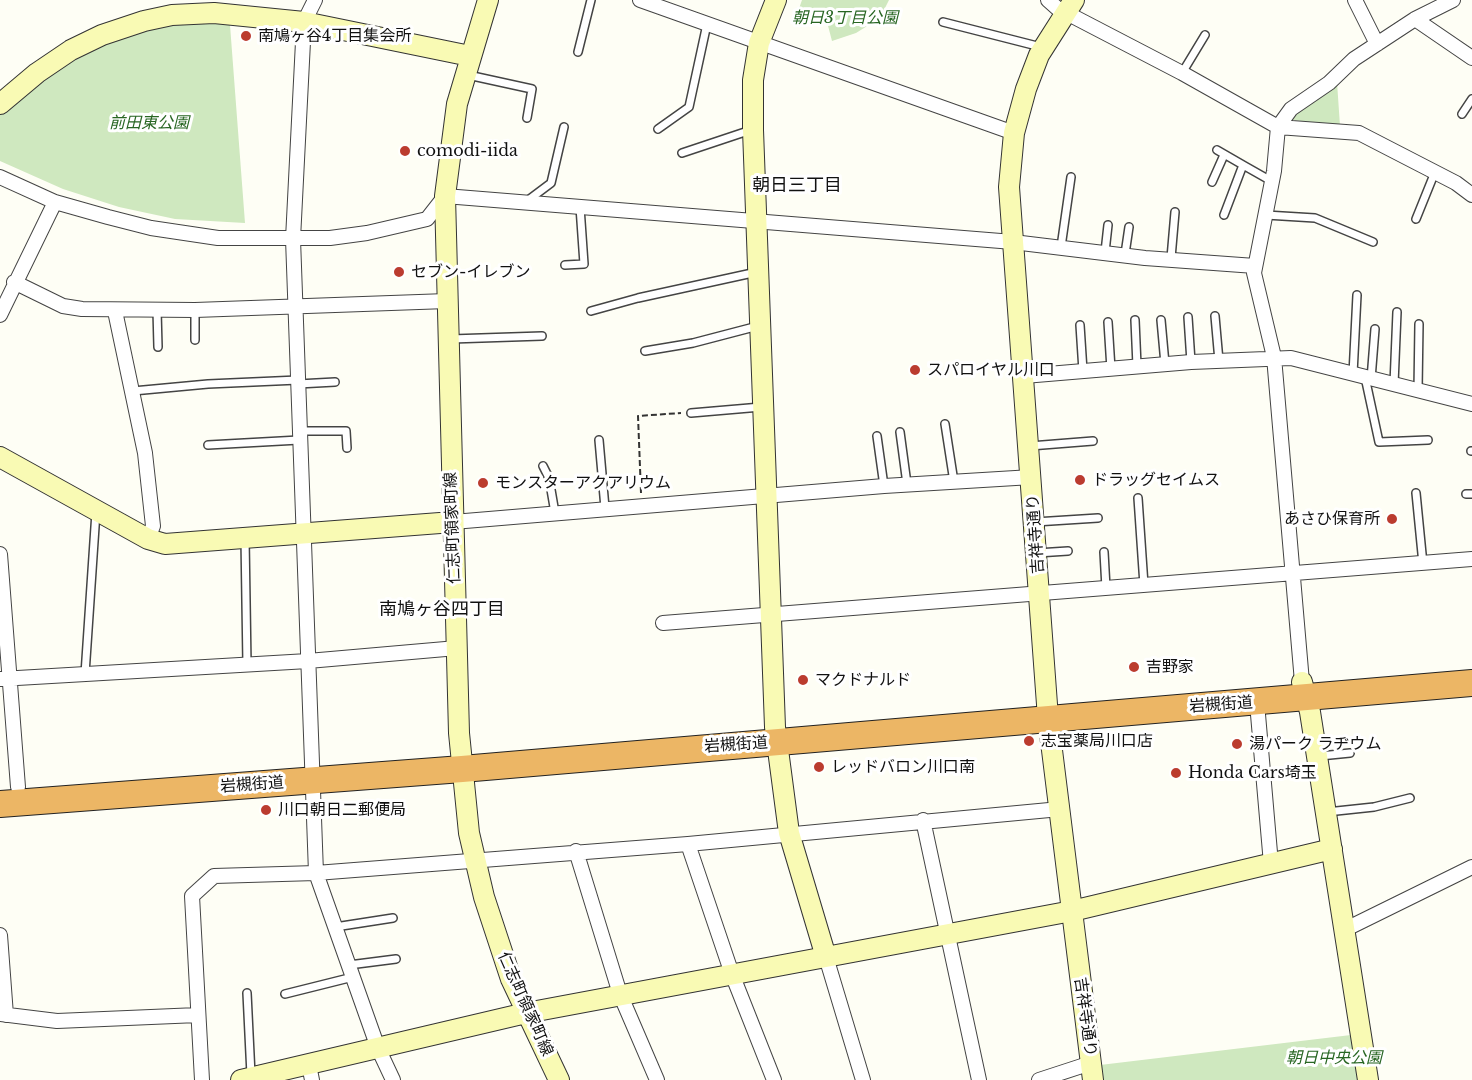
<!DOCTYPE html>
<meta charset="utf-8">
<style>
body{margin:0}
canvas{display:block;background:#fefef5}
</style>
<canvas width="1472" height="1080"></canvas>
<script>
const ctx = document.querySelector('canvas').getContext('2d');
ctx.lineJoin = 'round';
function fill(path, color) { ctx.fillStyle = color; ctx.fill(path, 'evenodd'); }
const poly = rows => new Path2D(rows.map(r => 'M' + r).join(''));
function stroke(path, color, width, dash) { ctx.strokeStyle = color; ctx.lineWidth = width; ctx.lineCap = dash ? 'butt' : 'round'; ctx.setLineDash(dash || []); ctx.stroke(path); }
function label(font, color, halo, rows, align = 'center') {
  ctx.font = font + ' "Libre Baskerville","Noto Sans JP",serif'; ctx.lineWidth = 6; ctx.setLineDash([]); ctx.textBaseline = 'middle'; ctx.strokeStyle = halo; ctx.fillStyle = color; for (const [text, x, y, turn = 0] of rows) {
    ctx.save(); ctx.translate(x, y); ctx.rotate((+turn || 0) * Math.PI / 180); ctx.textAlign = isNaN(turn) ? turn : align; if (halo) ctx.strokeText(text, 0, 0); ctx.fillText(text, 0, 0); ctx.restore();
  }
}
fill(poly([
 [802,0,889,0,880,18,856,33,832,41,826,18,798,26,796,17],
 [199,22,230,25,245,223,175,219,119,207,63,189,0,161,0,115,62,65,104,43,157,28],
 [1337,82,1340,126,1293,120,1293,115],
 [1351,1035,1359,1080,1102,1080,1100,1065]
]), '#cfe8bf');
const lane = poly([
 [943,22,1041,47],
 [578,52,591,0],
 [1182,73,1205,35],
 [468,75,532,89,527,118],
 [1462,114,1472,99],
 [658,129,689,107,707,24],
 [1217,150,1243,165],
 [682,153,751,130],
 [1212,182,1224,155],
 [527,201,551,183,564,127],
 [1224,215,1243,165,1273,182],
 [1266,215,1315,218,1373,242],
 [1416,219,1435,172],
 [1061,247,1071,177],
 [1105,252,1108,225],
 [1125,254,1129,227],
 [1171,258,1175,212],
 [565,265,584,264,580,207],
 [157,310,158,347],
 [195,310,195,340],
 [591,311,638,298,757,272],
 [1215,316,1219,361],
 [1188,317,1191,362],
 [1135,320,1137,366],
 [1161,320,1165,364],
 [1108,322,1111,369],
 [1080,325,1083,371],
 [451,339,542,336],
 [645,351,693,343,758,326],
 [1353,374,1357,295],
 [1365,377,1379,442,1428,440],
 [1371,379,1375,329],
 [298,384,335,382],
 [1394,384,1397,312],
 [1418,390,1419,324],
 [133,391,208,384,298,380],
 [691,413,761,407],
 [945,424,954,482],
 [299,431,346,431,347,448],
 [900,432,907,484],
 [877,436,884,486],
 [599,440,605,508],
 [208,445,299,440],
 [1030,446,1093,441],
 [1471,451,1472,451],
 [543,466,549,478,555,513],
 [1416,493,1423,564],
 [1466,494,1472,494],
 [1138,498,1144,585],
 [1035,522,1098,518],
 [245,538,247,665],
 [1104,552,1106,588],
 [1037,553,1068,551],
 [85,674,96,512],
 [1320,756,1350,753],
 [1327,812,1374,807,1410,798],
 [335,927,393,918],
 [349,965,396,959],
 [247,993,251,1075],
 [285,994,353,977]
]);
const street = poly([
 [315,0,304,22,293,239,316,873,378,1048,393,1080],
 [640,0,1014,133],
 [1048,0,1057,8,1182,73,1278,127,1359,133,1456,183,1472,195],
 [1355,0,1377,44],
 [1415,19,1472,58],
 [0,177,55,202,108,217,151,228,218,238,330,238,367,233,427,219,445,196,1013,242,1145,258,1255,266],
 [14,282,63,306,82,309,195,310,447,301],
 [115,311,145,453,153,526,148,539],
 [0,315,55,202],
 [1024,376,1191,362,1291,358,1472,404],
 [453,522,884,486,1032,477],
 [0,554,18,787],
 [663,623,1472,559],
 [0,679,308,661,457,648],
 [1302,682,1274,357,1254,273,1274,171,1278,127,1291,109,1329,83,1354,59,1415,19,1453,0],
 [1257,703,1271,864],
 [923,820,979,1080],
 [688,844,732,974,774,1080],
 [576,851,620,994,657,1080],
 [1344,930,1472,867],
 [0,935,6,1015],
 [826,957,863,1080],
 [0,1014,57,1021,198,1015],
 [309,1065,312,1080],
 [202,1080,192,896,214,876,316,873,688,844,1060,809],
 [1039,1080,1091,1063]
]);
const secondary = poly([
 [488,0,457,104,445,196,459,733,469,833,484,897,511,979,559,1080],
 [776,0,759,43,753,80,753,130,775,727,789,833,826,957],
 [1074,0,1039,55,1026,89,1014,133,1009,187,1048,718,1093,1080],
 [0,104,37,73,71,50,102,35,144,21,172,15,214,13,304,22,470,56],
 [0,457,148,539,165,544,453,522],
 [1302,682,1310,712,1368,1080],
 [241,1080,526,1013,1072,911,1332,849]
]);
const highway = poly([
 [0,804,462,769,1472,683]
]);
stroke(lane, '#444', 10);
stroke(street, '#444', 16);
stroke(secondary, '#333', 22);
stroke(highway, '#222', 28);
stroke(poly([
 [641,493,638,416,681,413]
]), '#333', 2, [6, 3]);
stroke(lane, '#fff', 7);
stroke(street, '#fff', 14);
stroke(secondary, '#f9fab4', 20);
stroke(highway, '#ecb665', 26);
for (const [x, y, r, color] of [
 [246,36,6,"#bb3c2f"],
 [405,151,6,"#bb3c2f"],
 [399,272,6,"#bb3c2f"],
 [915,370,6,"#bb3c2f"],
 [1080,480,6,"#bb3c2f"],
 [483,483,6,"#bb3c2f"],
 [1392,519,6,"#bb3c2f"],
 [1134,667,6,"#bb3c2f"],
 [803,680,6,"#bb3c2f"],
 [1029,741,6,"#bb3c2f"],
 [1237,744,6,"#bb3c2f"],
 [819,767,6,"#bb3c2f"],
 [1176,773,6,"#bb3c2f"],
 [266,810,6,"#bb3c2f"]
]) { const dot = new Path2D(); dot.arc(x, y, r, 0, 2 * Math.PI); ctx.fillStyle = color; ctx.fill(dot); stroke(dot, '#fff', 2); }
label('italic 16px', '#286623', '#fff', [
 ["朝日3丁目公園",845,18],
 ["前田東公園",149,123],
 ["朝日中央公園",1334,1058]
]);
label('16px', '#111', '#fff', [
 ["南鳩ヶ谷4丁目集会所",258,36],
 ["comodi-iida",417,151],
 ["セブン-イレブン",411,272],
 ["スパロイヤル川口",927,370],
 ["ドラッグセイムス",1092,480],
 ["モンスターアクアリウム",495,483],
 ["あさひ保育所",1380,519,"right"],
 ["吉野家",1146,667],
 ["マクドナルド",815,680],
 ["志宝薬局川口店",1041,741],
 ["湯パーク ラヂウム",1249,744],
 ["レッドバロン川口南",831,767],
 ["Honda Cars埼玉",1188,773],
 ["川口朝日二郵便局",278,810]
], 'left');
label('16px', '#111', '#fff', [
 ["仁志町領家町線",453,528,-92],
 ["吉祥寺通り",1036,534,-94],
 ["岩槻街道",1221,705,-4],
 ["岩槻街道",736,745,-4],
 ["岩槻街道",252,785,-4],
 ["仁志町領家町線",525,1004,66],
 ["吉祥寺通り",1085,1017,82]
]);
label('18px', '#111', '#fff', [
 ["朝日三丁目",797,186],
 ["南鳩ヶ谷四丁目",442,610]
]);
</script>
